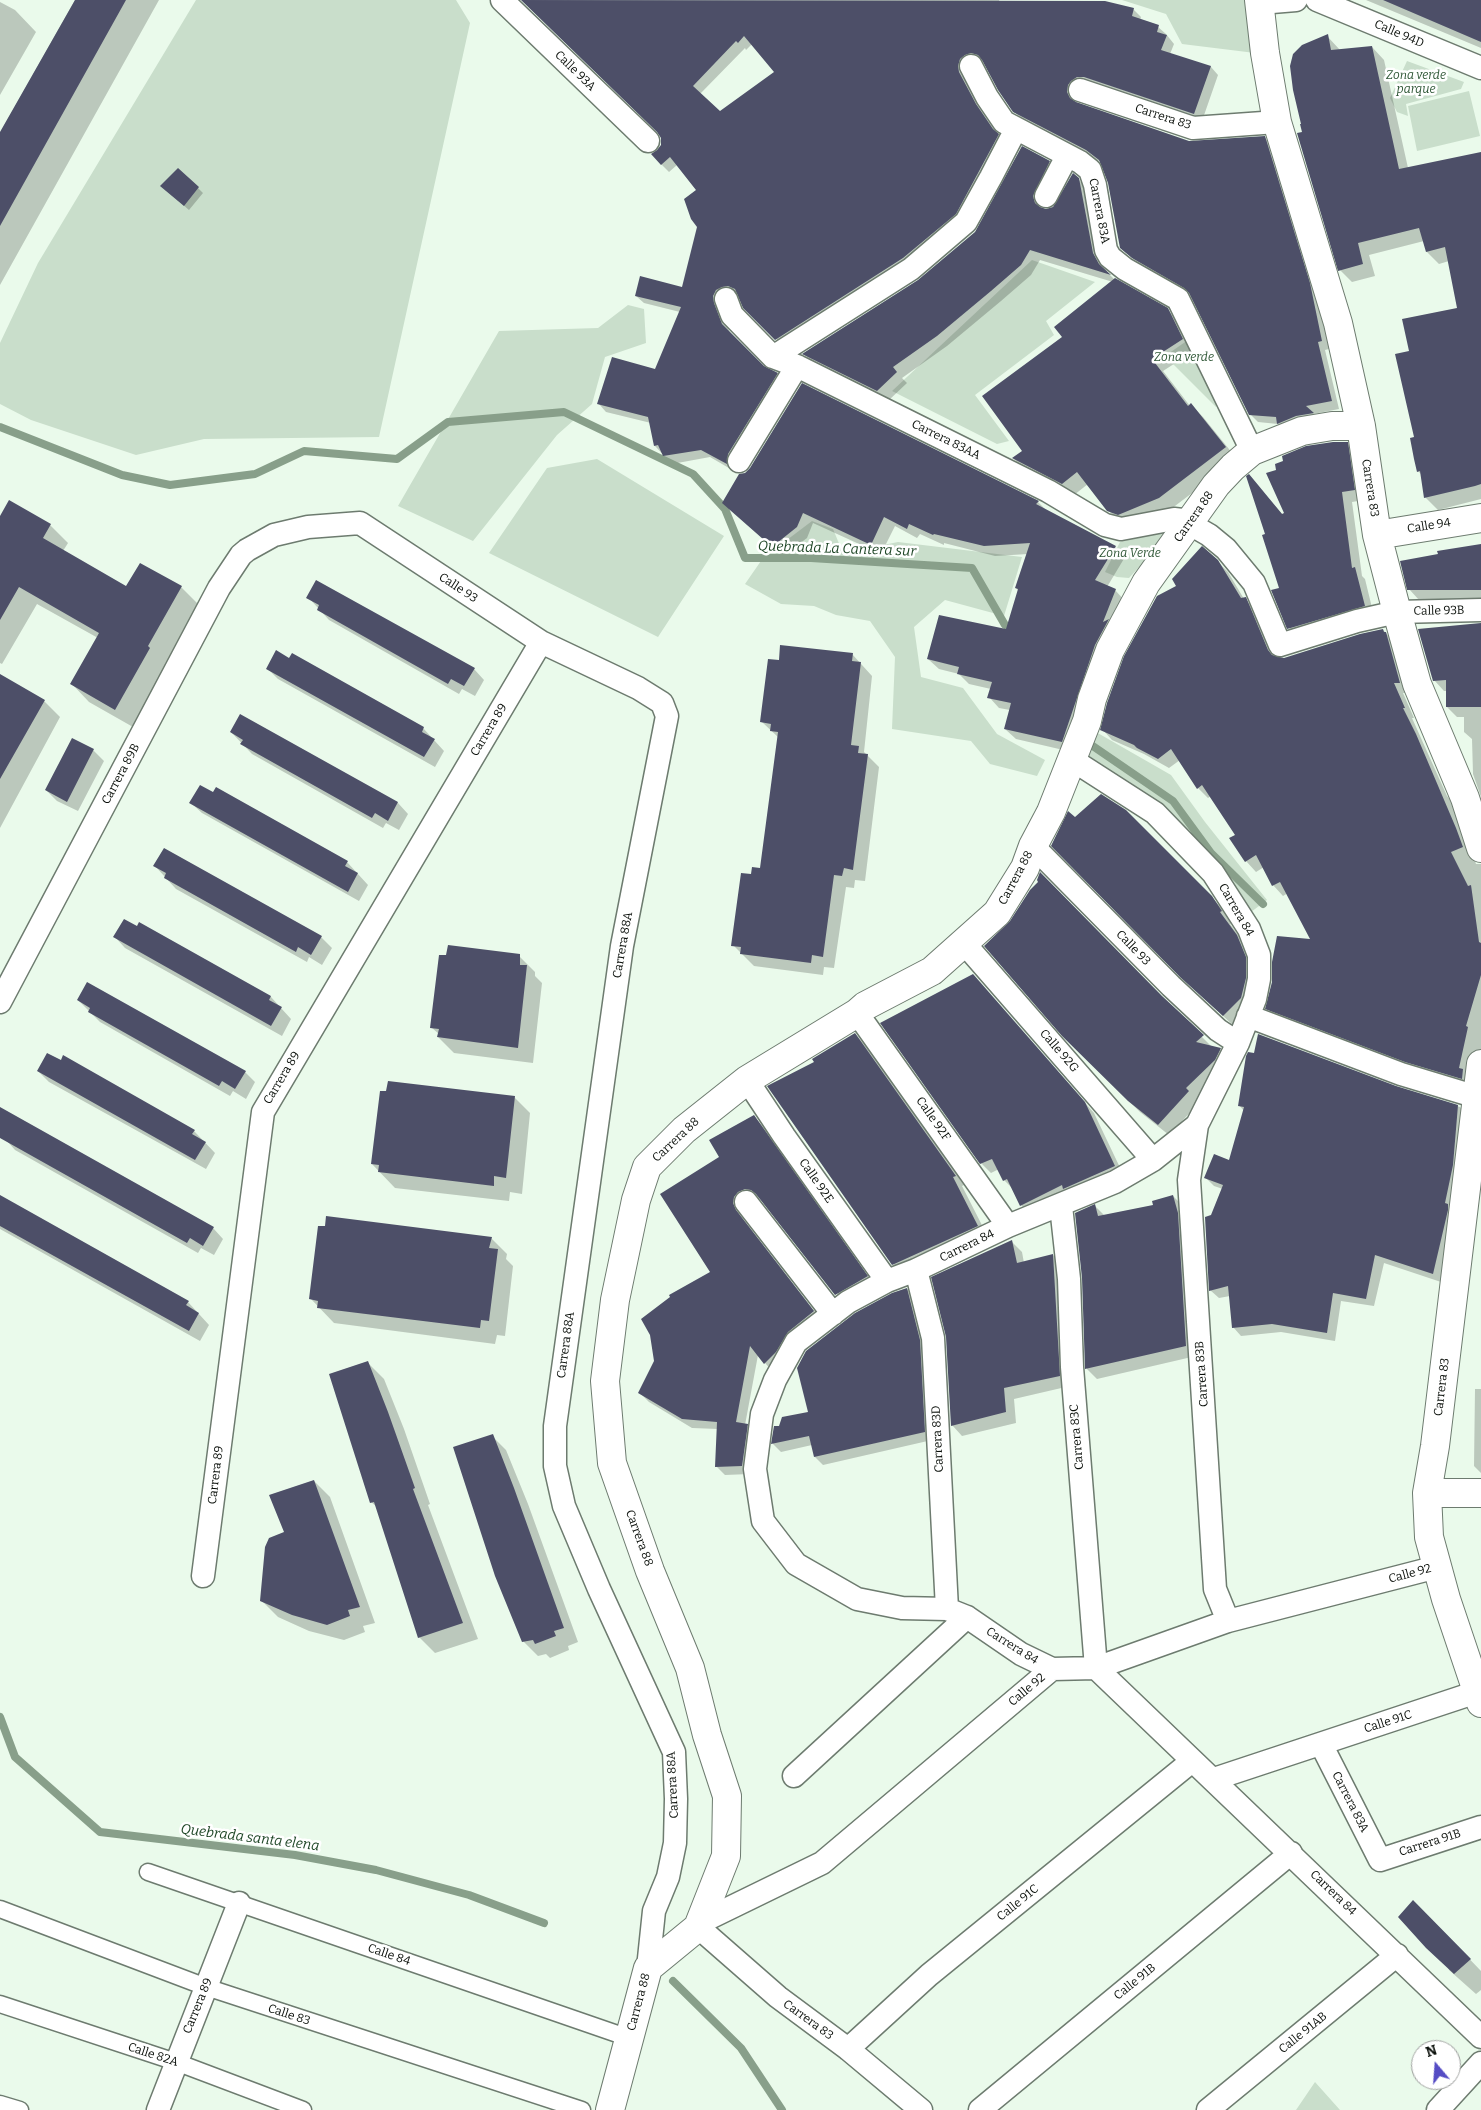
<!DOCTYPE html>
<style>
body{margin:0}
#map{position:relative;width:1481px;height:2110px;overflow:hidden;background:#eafaeb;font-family:Bitter,serif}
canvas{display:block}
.north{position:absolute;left:1411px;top:2040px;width:50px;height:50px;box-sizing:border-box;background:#fff;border:1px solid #9d9f9d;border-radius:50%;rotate:342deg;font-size:14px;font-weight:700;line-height:20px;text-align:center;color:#0a0f0a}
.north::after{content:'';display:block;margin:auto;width:18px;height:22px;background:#554cc4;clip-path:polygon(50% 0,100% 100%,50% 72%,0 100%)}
</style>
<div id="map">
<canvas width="1481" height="2110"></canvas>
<div class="north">N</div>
</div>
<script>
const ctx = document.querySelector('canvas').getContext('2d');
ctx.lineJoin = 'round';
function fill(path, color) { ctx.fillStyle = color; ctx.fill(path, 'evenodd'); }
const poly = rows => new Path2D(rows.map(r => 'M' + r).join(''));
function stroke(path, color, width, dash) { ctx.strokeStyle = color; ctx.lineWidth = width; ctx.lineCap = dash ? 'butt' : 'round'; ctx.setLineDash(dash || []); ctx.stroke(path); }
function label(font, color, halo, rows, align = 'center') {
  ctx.font = font + ' Bitter,serif'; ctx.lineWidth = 5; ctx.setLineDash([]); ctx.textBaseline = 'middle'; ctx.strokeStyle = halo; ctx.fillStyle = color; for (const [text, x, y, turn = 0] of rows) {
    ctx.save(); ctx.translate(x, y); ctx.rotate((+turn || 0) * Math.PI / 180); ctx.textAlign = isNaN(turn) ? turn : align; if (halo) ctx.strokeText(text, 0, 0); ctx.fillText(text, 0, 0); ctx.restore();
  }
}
fill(poly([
 [196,0,456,0,470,23,379,437,204,439,136,455,31,420,0,404,0,343,38,263],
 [1122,0,1248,0,1255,53,1182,44,1166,14],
 [1407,61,1464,82,1461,89,1406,104,1408,116,1397,112,1390,98],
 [1469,91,1480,136,1417,151,1408,106],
 [1032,260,1095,282,1046,321,1054,335,975,395,1009,441,997,444,892,391],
 [628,305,644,309,646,343,605,357,592,404,557,435,473,541,398,506,499,331,598,328],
 [1188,340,1218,392,1216,407,1165,356],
 [597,459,724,536,658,637,489,553,547,468],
 [812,521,833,529,843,553,898,542,1022,557,1004,616,945,600,914,627,921,677,963,688,997,734,1045,760,1037,776,990,764,971,741,892,729,895,657,870,621,836,615,814,606,781,604,745,584,763,558],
 [1177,526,1129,578,1117,577,1105,572,1120,542],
 [1089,728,1171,775,1205,822,1267,900,1251,912,1078,753],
 [1315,2082,1340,2110,1296,2110]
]), '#c9decb');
fill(poly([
 [75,0,159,0,0,285,0,133],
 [522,0,999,0,1000,3,1133,9,1141,17,1140,20,1158,27,1166,34,1174,44,1170,54,1211,67,1218,75,1202,121,1075,95,1076,104,1189,142,1264,137,1272,145,1317,292,1329,349,1325,350,1339,409,1313,414,1320,421,1286,431,1278,424,1258,422,1250,414,1191,294,1142,266,1130,256,1109,182,1101,162,1022,120,1014,111,985,62,980,60,967,81,984,114,1006,143,963,221,784,347,744,307,738,294,730,294,721,312,730,333,763,367,777,374,785,382,734,471,710,457,672,464,655,446,651,423,606,412,599,404,656,371,680,312,644,303,636,296,683,288,698,227,697,191,677,165,669,172,661,164,658,151,662,145,662,138,658,131],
 [752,44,776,72,720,113,700,94,745,48,746,50],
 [1366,0,1481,0,1481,48],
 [0,2,15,10,36,32,0,95],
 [1327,36,1340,50,1372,47,1384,60,1408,168,1481,153,1481,499,1438,510,1425,497,1421,474,1418,471,1410,352,1459,309,1449,261,1439,264,1427,252,1424,241,1369,255,1375,276,1352,282,1340,270,1303,134],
 [1049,162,1059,172,1043,207,1044,210,1054,208,1078,179,1089,190,1103,264,1108,273,1115,280,1167,309,1179,322,1194,351,1163,371,1190,406,1191,405,1203,417,1237,459,1171,509,1120,522,1108,510,1088,484,1074,495,1025,470,1014,459,1024,451,1063,337,1113,282,1040,260,1031,275,1001,301,947,346,902,378,907,383,888,401,814,364,804,354,919,281,976,233],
 [198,188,203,193,189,210,167,191],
 [802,385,1038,502,1047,511,1115,547,1125,557,1107,587,1115,590,1125,601,1072,752,1016,739,1005,729,1010,710,999,708,989,697,991,689,969,684,959,674,939,669,928,659,1007,630,1019,591,1016,588,1028,554,995,556,944,543,944,545,920,534,917,538,895,526,881,554,813,523,807,538,783,556,734,513,745,474,751,469],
 [1347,443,1357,453,1364,500,1352,502,1362,576,1365,579,1374,616,1299,639,1289,628,1281,589,1249,476,1283,515],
 [0,518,50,525,68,543,63,551,127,588,140,564,181,587,199,605,165,664,167,666,133,727,89,702,72,684,98,638,37,604,2,664,0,663],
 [1481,545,1481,600,1419,600,1409,589],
 [1217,561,1228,572,1244,599,1256,609,1277,659,1284,659,1383,630,1393,640,1410,693,1403,693,1414,718,1412,718,1447,796,1456,805,1476,864,1481,864,1481,1063,1473,1089,1277,1019,1267,1008,1313,940,1288,893,1283,896,1273,885,1264,867,1256,872,1246,861,1237,835,1211,796,1208,798,1198,788,1180,760,1169,768,1144,754,1112,740,1102,729,1178,587],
 [308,597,474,669,484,680,475,696,462,689,459,694,329,620],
 [1481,625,1481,797,1473,774,1472,739,1464,732,1464,717,1457,717,1447,707,1447,691,1444,691,1434,680],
 [852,654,872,676,864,752,879,767,865,881,855,880,854,888,846,887,834,968,824,967,823,975,754,966,733,945,752,876,761,869,779,738,762,722,780,661],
 [267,668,423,728,444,751,435,767,278,679],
 [0,683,44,701,60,717,0,828],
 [240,716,398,803,408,814,399,830,386,823,383,828,252,754,231,732],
 [93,750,104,761,78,811,57,801,46,790],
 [191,803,347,862,368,885,359,901,202,813],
 [1125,811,1223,909,1232,923,1230,924,1248,948,1257,970,1235,1027,1193,988,1075,819],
 [164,850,321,937,332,948,322,965,309,957,307,962,176,889,155,866],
 [115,937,271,997,291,1019,282,1036,125,948],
 [519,956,535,972,535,976,542,983,533,1063,454,1053,438,1037,439,1034,432,1028],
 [973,975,1094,1113,1124,1176,1031,1215,1021,1205,1014,1190,1004,1180,999,1169,991,1173,981,1163],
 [1163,998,1212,1047,1220,1049,1231,1059,1225,1070,1196,1100,1199,1103,1169,1135,1140,1112,1063,1035],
 [78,1000,245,1072,255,1082,246,1099,233,1091,230,1096,100,1022],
 [855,1034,864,1043,964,1185,962,1186,987,1235,902,1274,893,1264,816,1062],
 [61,1062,194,1131,215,1153,206,1169,49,1082,38,1071],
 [1396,1087,1460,1107,1468,1115,1441,1282,1384,1263,1374,1306,1341,1301,1335,1341,1281,1332,1241,1336,1233,1327,1230,1296,1219,1298,1210,1290,1212,1216,1223,1189,1214,1186,1206,1178,1230,1162,1244,1111,1239,1105],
 [514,1097,530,1113,522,1194,510,1192,509,1201,395,1188,372,1164],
 [0,1116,213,1228,223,1239,214,1255,201,1248,198,1253,15,1150,0,1133],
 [754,1117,763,1126,875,1286,845,1303,762,1199,753,1197,741,1213,744,1220,822,1321,773,1372,758,1355,745,1425,756,1434,750,1474,725,1475,716,1466,718,1429,692,1428,649,1402,640,1393,711,1272,721,1158],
 [1173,1196,1183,1206,1196,1356,1097,1379,1087,1369,1083,1278,1095,1206,1105,1216,1154,1206],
 [0,1197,188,1302,209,1325,200,1341,0,1229],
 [491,1238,507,1254,506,1259,513,1266,505,1336,497,1335,495,1344,334,1323,311,1299],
 [1012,1242,1022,1252,1024,1263,1053,1255,1063,1266,1070,1386,1014,1399,1016,1423,962,1436,952,1425],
 [907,1289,915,1297,928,1349,932,1440,823,1465,815,1457,812,1445,781,1452,773,1444,775,1427,779,1428,809,1413],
 [368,1363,384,1379,404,1429,430,1504,428,1505,478,1639,435,1653,419,1637,377,1507,371,1502],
 [1475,1389,1481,1389,1481,1473,1474,1466],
 [492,1436,506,1450,528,1504,578,1642,568,1646,569,1650,550,1658,546,1654,538,1656,523,1641],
 [314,1481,330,1497,375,1623,363,1626,365,1632,344,1640,309,1631,278,1617,261,1600,285,1532],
 [1435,1923,1481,1971,1481,1990,1476,1994,1449,1970]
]), '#0003');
stroke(poly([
 [0,427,122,475,170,485,255,474,304,451,397,459,448,422,564,412,693,474,725,509,745,558,811,558,972,568,1005,625,1011,627],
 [1084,740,1173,801,1211,853,1263,904],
 [0,1717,15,1757,100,1832,295,1855,376,1870,469,1895,544,1923],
 [673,1981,741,2048,782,2110]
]), '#889f8a', 8);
fill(poly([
 [75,0,126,0,0,226,0,132],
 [521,0,1105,1,1134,8,1132,16,1159,25,1157,32,1167,35,1161,50,1211,66,1194,114,1084,77,1077,77,1071,81,1068,85,1067,92,1070,98,1076,102,1189,141,1265,136,1310,283,1322,341,1318,342,1332,401,1306,406,1314,413,1296,416,1277,424,1276,417,1249,415,1189,293,1184,288,1132,258,1120,248,1108,183,1099,160,1086,150,1013,112,998,90,982,60,978,55,971,53,965,55,960,59,958,66,959,72,976,104,993,129,999,134,956,214,903,258,775,340,743,308,735,289,728,286,722,287,716,290,713,296,714,303,722,324,764,366,778,373,728,454,727,464,701,450,663,456,658,445,654,446,648,417,597,404,612,357,655,369,681,307,635,296,640,276,682,287,697,227,691,219,684,199,696,190,670,157,661,165,651,154,657,150,661,145,661,138,657,132],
 [744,36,774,72,720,111,693,86,736,41,738,43],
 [1383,0,1481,0,1481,42],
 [1328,34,1331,50,1372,46,1399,169,1481,152,1481,484,1475,486,1424,498,1420,471,1417,472,1414,459,1410,438,1414,437,1395,354,1409,351,1402,319,1457,308,1445,247,1426,252,1419,228,1358,243,1363,264,1338,271,1297,133,1302,132,1300,124,1301,124,1293,90,1290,66,1293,54,1302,45],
 [1022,146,1050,161,1033,196,1035,203,1040,207,1046,209,1053,207,1073,173,1079,178,1093,253,1099,264,1111,275,1030,250,1021,265,991,291,937,336,893,367,897,372,877,391,802,354,918,280,975,232],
 [178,168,199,187,184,206,160,186],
 [1115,278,1168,308,1183,339,1152,359,1188,406,1191,403,1226,447,1159,498,1118,515,1107,511,1077,472,1062,484,1012,458,1022,451,982,396,1062,337,1054,327],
 [802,383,1039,501,1036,504,1116,546,1095,580,1116,589,1103,622,1109,619,1095,645,1062,742,1004,729,1011,703,987,698,992,682,957,674,959,667,927,659,939,615,1006,629,1018,589,1015,588,1030,543,984,546,934,534,933,535,909,524,907,529,884,517,871,545,803,513,797,527,772,547,722,503,739,474,745,473,750,468],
 [1333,442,1348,442,1355,490,1342,492,1352,568,1355,567,1365,606,1287,629,1271,590,1279,588,1262,535,1265,534,1246,476,1249,474,1282,514,1284,513,1266,473,1276,470,1275,464,1283,461,1282,456,1306,446],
 [9,500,51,524,43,538,126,586,140,563,182,586,148,646,150,648,115,710,70,684,99,633,19,587,0,620,0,516],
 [1481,544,1481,590,1407,590,1400,561,1438,554,1437,551],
 [1202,546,1218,560,1241,598,1246,597,1268,650,1272,655,1284,658,1360,634,1383,629,1384,632,1386,632,1400,683,1394,683,1405,708,1403,708,1416,734,1456,828,1463,847,1451,852,1468,886,1471,885,1479,942,1481,943,1481,975,1466,1026,1468,1027,1459,1068,1463,1069,1462,1079,1405,1062,1265,1009,1272,982,1272,962,1277,936,1310,939,1280,882,1272,886,1256,855,1245,862,1229,838,1235,835,1202,785,1197,789,1171,749,1158,759,1137,748,1134,745,1100,730,1107,703,1124,656,1157,596,1176,586,1172,579],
 [316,580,475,668,464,686,451,679,448,684,317,610,319,605,306,598],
 [1481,623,1481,707,1446,707,1446,680,1433,681,1418,629],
 [780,645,853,653,852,661,861,662,851,745,859,746,858,753,868,754,853,870,844,868,842,876,834,875,823,957,812,955,811,963,740,954,741,947,731,946,741,873,751,874,752,867,760,868,778,732,770,731,771,724,760,722,768,659,779,660],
 [276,650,289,658,292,653,424,727,422,732,435,739,424,757,266,669],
 [0,674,45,700,0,779],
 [240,714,398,802,388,821,375,813,372,818,240,744,243,740,230,732],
 [72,738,94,749,67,802,45,790],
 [200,785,213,792,216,787,348,861,345,866,358,873,348,892,189,803],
 [1101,794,1126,810,1212,896,1222,911,1220,912,1237,935,1246,957,1246,978,1241,998,1223,1016,1180,977,1051,846,1068,811,1075,817],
 [164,848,322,936,311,955,298,947,296,952,164,878,166,873,153,866],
 [1040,872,1162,996,1204,1035,1196,1042,1221,1048,1215,1060,1186,1088,1189,1091,1158,1125,1128,1101,1062,1036,984,946,1010,921,1030,890,1038,882,1037,880],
 [124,919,137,926,139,922,271,996,269,1000,282,1007,271,1026,113,937],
 [448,945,520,954,520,965,527,965,518,1048,437,1037,439,1029,430,1028,439,955,446,955],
 [973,974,1085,1102,1115,1166,1063,1189,1062,1185,1020,1206,1007,1179,1003,1181,992,1159,980,1164,880,1023],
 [87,982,246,1071,235,1089,222,1081,219,1086,88,1012,90,1008,77,1000],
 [855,1033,956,1176,953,1177,978,1226,892,1265,767,1086,814,1062,812,1059],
 [1258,1034,1396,1086,1458,1105,1453,1165,1445,1203,1448,1204,1448,1210,1433,1274,1375,1255,1366,1299,1333,1293,1327,1333,1272,1324,1232,1328,1228,1286,1209,1291,1205,1217,1211,1215,1223,1185,1204,1178,1214,1154,1229,1160,1244,1107,1238,1106,1246,1056,1248,1052,1254,1053],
 [47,1053,61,1060,63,1055,195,1130,192,1134,206,1142,195,1160,37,1071],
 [388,1081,515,1096,506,1178,494,1176,494,1186,378,1172,379,1165,371,1164,380,1091,386,1091],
 [0,1107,214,1227,203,1246,190,1238,187,1243,0,1138],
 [754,1115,868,1276,835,1295,756,1194,751,1190,745,1189,738,1192,734,1197,733,1203,736,1210,814,1311,788,1332,776,1352,764,1364,750,1346,736,1422,748,1424,742,1466,715,1467,717,1422,682,1419,638,1393,654,1361,650,1335,641,1319,670,1297,669,1295,710,1272,660,1194,719,1157,709,1140],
 [0,1195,189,1301,186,1305,199,1313,189,1331,0,1226],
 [1173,1195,1178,1213,1186,1346,1085,1369,1082,1278,1075,1213,1095,1204,1098,1216,1153,1205,1152,1201],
 [326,1216,492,1237,489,1248,498,1249,489,1321,481,1320,480,1328,317,1308,318,1301,309,1299,318,1226,325,1226],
 [1012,1240,1017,1263,1053,1254,1060,1376,1004,1388,1006,1412,951,1426,946,1337,931,1277],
 [907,1288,920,1340,925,1432,814,1457,809,1436,771,1444,774,1426,779,1426,782,1417,808,1412,797,1368,806,1351,855,1313,892,1293],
 [368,1361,388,1412,415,1488,413,1489,463,1623,418,1638,374,1502,370,1503,329,1374],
 [493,1434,514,1488,564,1628,554,1631,556,1636,535,1644,533,1640,522,1642,495,1576,453,1447],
 [314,1480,360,1607,348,1610,350,1616,327,1625,292,1615,260,1601,265,1547,269,1538,284,1532,269,1495],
 [1413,1900,1471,1959,1454,1974,1426,1948,1398,1917]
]), '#4d4f68');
const pedestrian = poly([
 [148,1872,629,2038],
 [0,1909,206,1987,582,2110],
 [0,2004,176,2062,303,2110],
 [0,2104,20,2110]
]);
const minor = poly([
 [502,0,648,141],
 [1317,0,1481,68],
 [1260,3,1296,0],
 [971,66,987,97,1004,122,1080,162,1090,170,1095,185,1106,250,1110,257,1125,269,1178,299,1252,451],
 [1080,90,1193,128,1277,122],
 [1046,196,1067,156],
 [726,299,732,315,773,357,797,366,1048,491,1105,525,1121,529,1174,519,1183,520,1209,535,1226,549,1254,583,1280,645,1357,621,1397,612,1481,610],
 [773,357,911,269,966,222,991,177,1016,129],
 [739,461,797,366],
 [1033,846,1171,986,1218,1030,1238,1043],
 [964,943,1153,1160],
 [0,1002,219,588,241,555,247,550,274,535,308,527,360,523,541,642,638,688,662,703,667,716,622,946,555,1426,555,1466,564,1506,599,1589,674,1752,676,1799,675,1843,668,1877,654,1911,648,1968],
 [857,1013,1008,1226],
 [1248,1016,1401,1074,1477,1097],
 [747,1080,784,1136,887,1281],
 [1197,1125,1189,1180,1215,1589,1228,1621],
 [746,1202,833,1314],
 [1061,1206,1069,1279,1072,1367,1096,1668,1481,2037],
 [916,1270,933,1338,947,1609],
 [203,1576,263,1112,541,642],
 [1052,1669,1021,1654,967,1617,947,1609,902,1608,857,1599,796,1564,763,1521,755,1469,762,1414,775,1380,796,1342,848,1302,887,1281,916,1270,1008,1226,1115,1182,1153,1160,1197,1125,1238,1043,1255,999,1259,979,1259,955,1249,929,1213,873,1155,813,1071,759],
 [1321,1744,1380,1860,1481,1827],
 [794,1776,967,1617],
 [1214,1779,1477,1692],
 [701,1922,822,1863,1052,1669,1096,1668,1228,1621,1437,1567],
 [698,1927,778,1997,848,2049,921,2110],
 [848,2049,929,1975,1192,1761],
 [158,2110,239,1903],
 [980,2110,1291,1853],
 [1208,2110,1397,1955],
 [1438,2110,1481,2063]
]);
const tertiary = poly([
 [1259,0,1265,53,1277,122,1338,323,1361,426,1377,535,1397,612,1417,684,1465,798,1481,848],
 [1377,535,1481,518],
 [1481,1064,1435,1446,1427,1493,1429,1537,1446,1599,1481,1703],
 [1427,1493,1481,1493],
 [610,2110,648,1968,698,1927,726,1856,727,1796,707,1735,690,1668,650,1571,612,1463,605,1381,615,1300,636,1200,647,1167,684,1130,747,1080,857,1013,865,1006,932,971,997,913,1025,868,1033,846,1051,812,1087,721,1092,699,1110,650,1146,583,1216,485,1233,467,1252,451,1302,431,1332,426,1361,426]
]);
stroke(pedestrian, '#6d7b6f', 19);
stroke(minor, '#6d7b6f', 25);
stroke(tertiary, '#6d7b6f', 30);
stroke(pedestrian, '#fff', 16);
stroke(minor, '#fff', 22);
stroke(tertiary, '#fff', 28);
label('12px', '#0a0f0a', '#fff', [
 ["Calle 94D",1399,34,23],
 ["Calle 93A",575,71,44],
 ["Carrera 83",1163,117,18],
 ["Carrera 83A",1099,211,79],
 ["Carrera 83AA",946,440,26],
 ["Carrera 83",1370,488,81],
 ["Carrera 88",1194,517,-55],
 ["Calle 94",1429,526,-9],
 ["Calle 93",458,588,33],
 ["Calle 93B",1439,611,-1],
 ["Carrera 89",489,730,-59],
 ["Carrera 89B",121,774,-62],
 ["Carrera 88",1016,878,-62],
 ["Carrera 84",1236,910,60],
 ["Carrera 88A",623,945,-80],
 ["Calle 93",1133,948,46],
 ["Calle 92G",1059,1051,49],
 ["Carrera 89",282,1078,-59],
 ["Calle 92F",933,1119,55],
 ["Carrera 88",676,1140,-43],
 ["Calle 92E",816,1181,55],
 ["Carrera 84",967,1246,-26],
 ["Carrera 88A",566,1345,-82],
 ["Carrera 83B",1202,1374,-94],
 ["Carrera 83",1442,1387,-83],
 ["Carrera 83C",1077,1437,-95],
 ["Carrera 83D",938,1439,-93],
 ["Carrera 89",216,1475,-83],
 ["Carrera 88",639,1538,70],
 ["Calle 92",1410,1574,-15],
 ["Carrera 84",1012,1646,32],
 ["Calle 92",1027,1690,-40],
 ["Calle 91C",1388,1722,-18],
 ["Carrera 88A",673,1785,-93],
 ["Carrera 83A",1350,1802,63],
 ["Carrera 91B",1430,1843,-18],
 ["Carrera 84",1333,1893,44],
 ["Calle 91C",1018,1903,-39],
 ["Calle 84",389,1955,19],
 ["Calle 91B",1135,1982,-39],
 ["Carrera 88",639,2002,-75],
 ["Carrera 89",198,2006,-68],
 ["Calle 83",289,2015,18],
 ["Carrera 83",808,2020,36],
 ["Calle 91AB",1303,2033,-39],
 ["Calle 82A",153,2055,18]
]);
label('italic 12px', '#2d5534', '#fff', [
 ["Zona verde",1416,76],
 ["parque",1416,90],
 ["Zona verde",1184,358],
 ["Zona Verde",1130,554]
]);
label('italic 14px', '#1e4626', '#fff', [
 ["Quebrada La Cantera sur",837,549,2],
 ["Quebrada santa elena",250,1838,7]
]);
</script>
